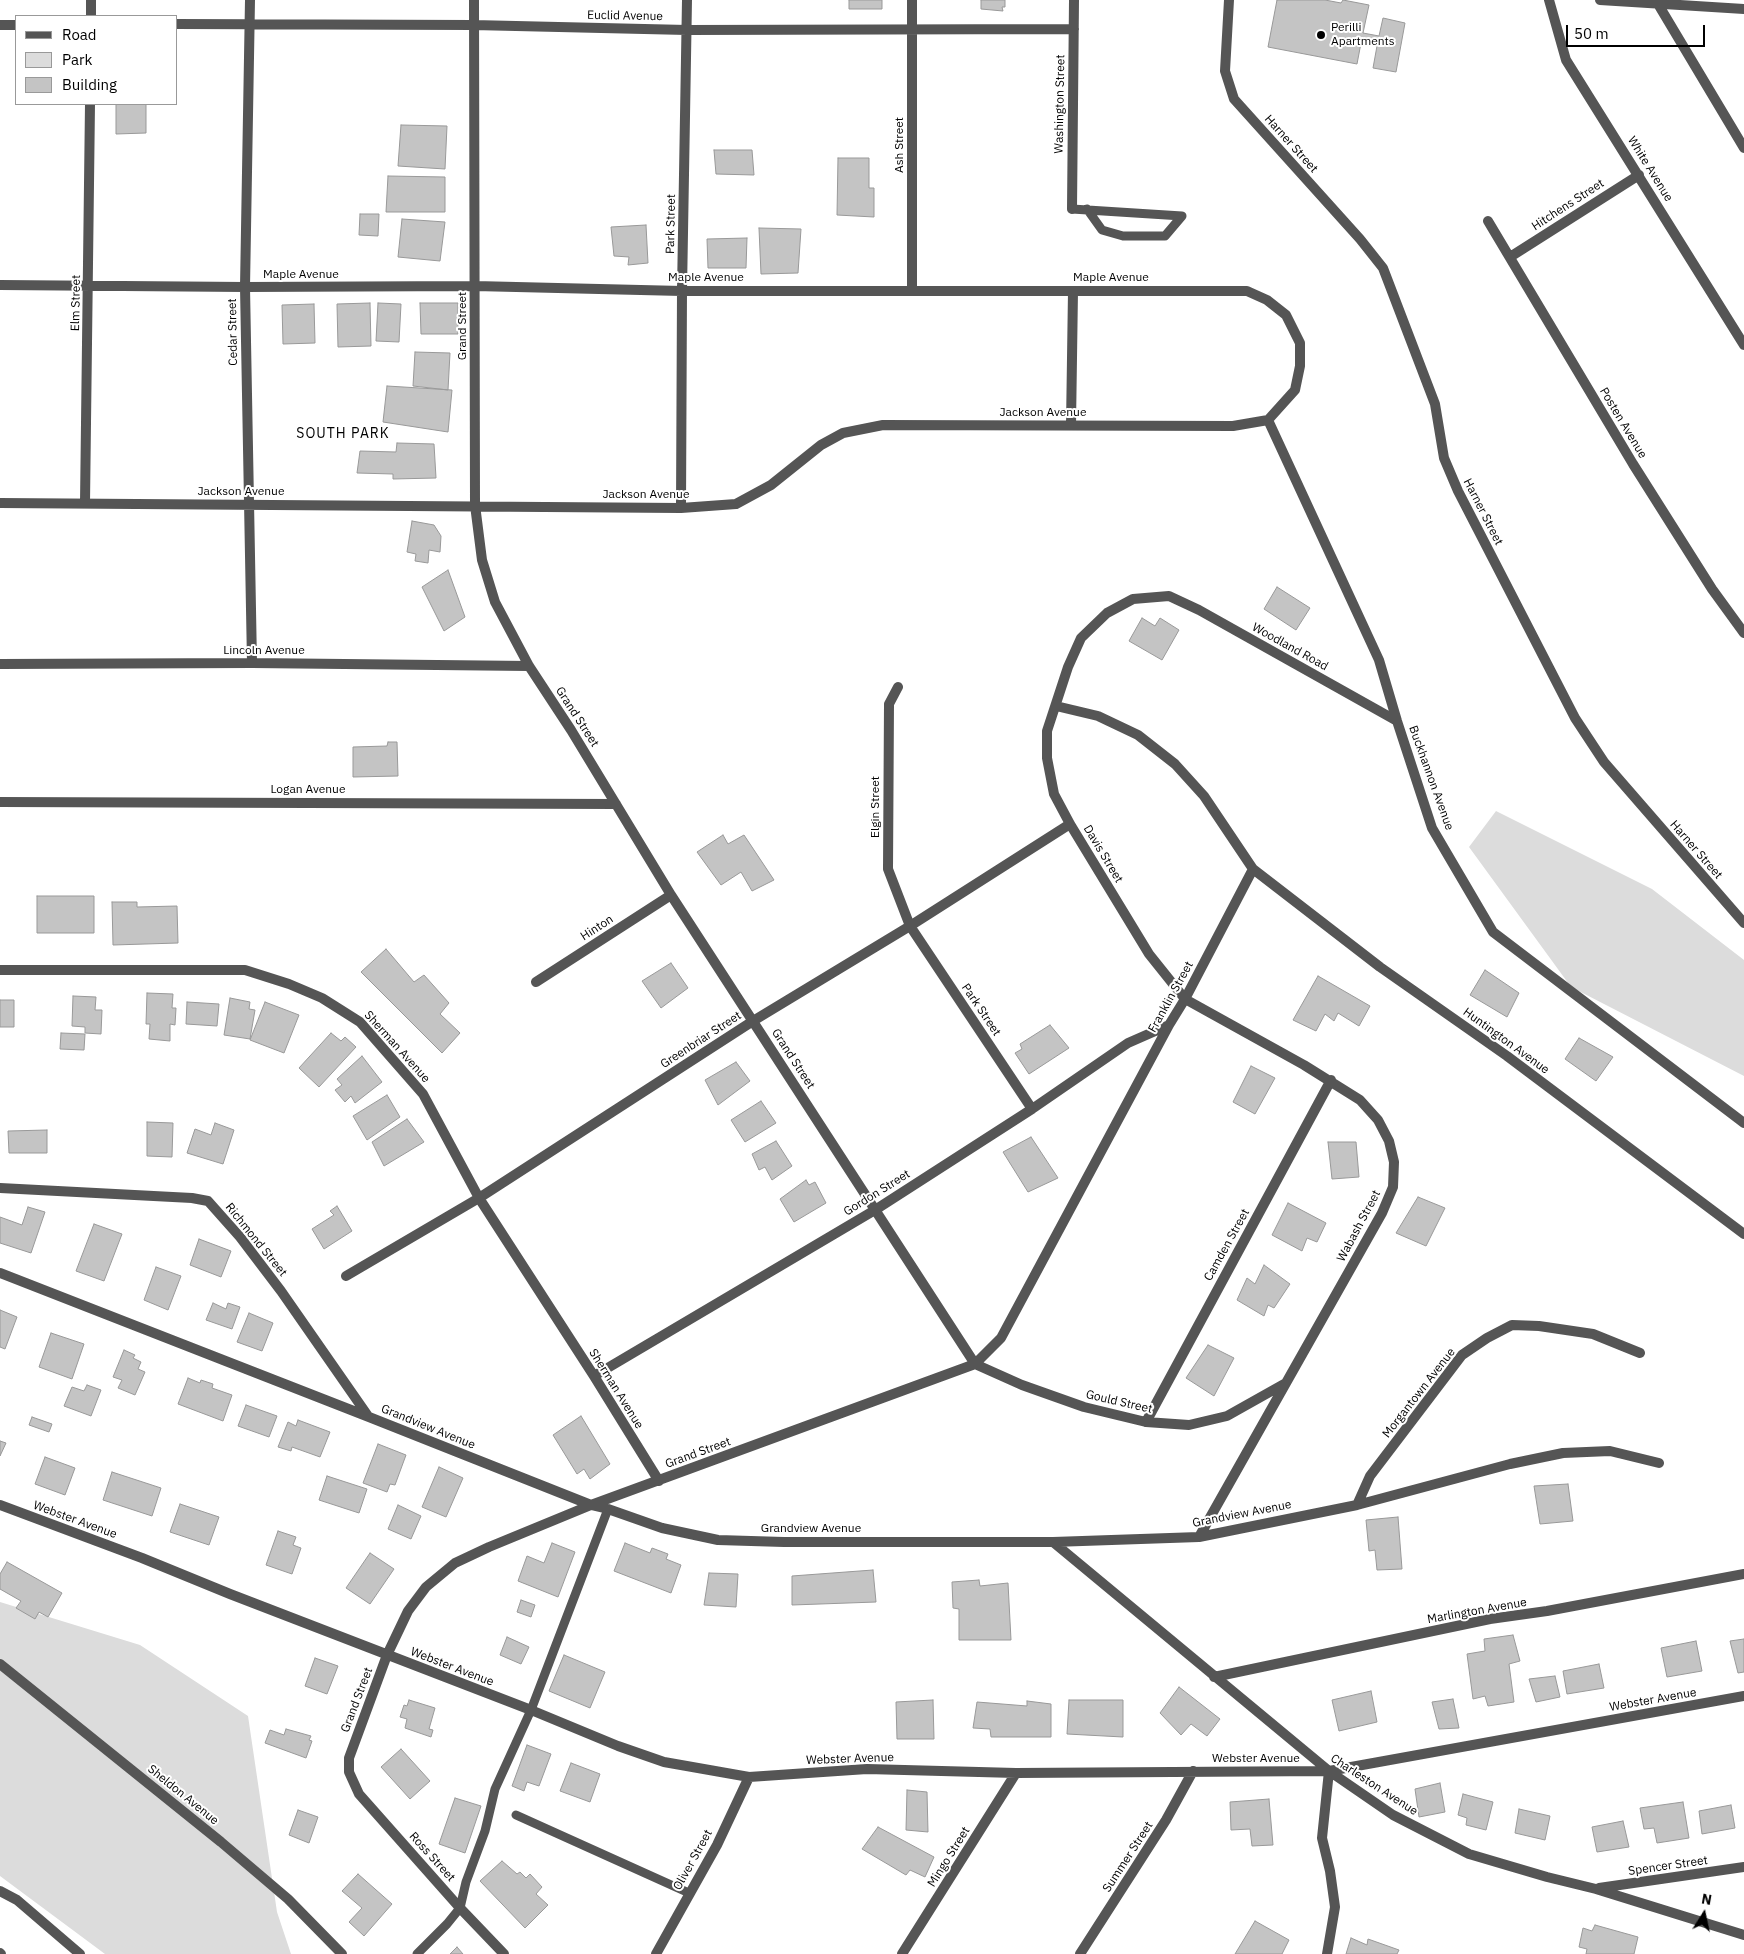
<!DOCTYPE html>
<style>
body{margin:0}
#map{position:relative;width:1744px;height:1954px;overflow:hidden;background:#fff;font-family:"IBM Plex Sans",sans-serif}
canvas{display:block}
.legend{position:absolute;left:15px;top:15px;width:162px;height:90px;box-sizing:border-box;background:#fff;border:1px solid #999;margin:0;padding:6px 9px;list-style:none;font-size:15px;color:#000}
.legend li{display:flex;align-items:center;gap:10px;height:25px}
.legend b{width:25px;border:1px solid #999}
.north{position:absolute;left:1679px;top:1889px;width:50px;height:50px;-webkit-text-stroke:4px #fff;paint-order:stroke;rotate:10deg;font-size:14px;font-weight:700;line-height:20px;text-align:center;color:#000}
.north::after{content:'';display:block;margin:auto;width:18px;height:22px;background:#000;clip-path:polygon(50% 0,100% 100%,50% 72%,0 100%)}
.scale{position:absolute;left:1566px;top:25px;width:139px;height:22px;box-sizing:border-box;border:2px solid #000;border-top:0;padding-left:6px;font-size:15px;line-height:18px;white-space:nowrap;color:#000;-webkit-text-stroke:4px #fff;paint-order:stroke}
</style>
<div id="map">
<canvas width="1744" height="1954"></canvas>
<ul class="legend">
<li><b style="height:6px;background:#555"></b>Road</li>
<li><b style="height:14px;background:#dcdcdc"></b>Park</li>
<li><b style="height:14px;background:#c4c4c4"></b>Building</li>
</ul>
<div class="north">N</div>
<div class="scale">50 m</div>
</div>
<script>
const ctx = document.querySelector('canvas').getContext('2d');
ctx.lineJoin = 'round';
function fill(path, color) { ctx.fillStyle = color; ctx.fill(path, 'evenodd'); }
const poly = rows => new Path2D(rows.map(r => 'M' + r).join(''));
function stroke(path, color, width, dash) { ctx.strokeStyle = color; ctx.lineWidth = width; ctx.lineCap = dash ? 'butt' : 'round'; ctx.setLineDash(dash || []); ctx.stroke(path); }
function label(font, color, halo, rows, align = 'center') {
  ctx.font = font + ' "IBM Plex Sans",sans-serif'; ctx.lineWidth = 4; ctx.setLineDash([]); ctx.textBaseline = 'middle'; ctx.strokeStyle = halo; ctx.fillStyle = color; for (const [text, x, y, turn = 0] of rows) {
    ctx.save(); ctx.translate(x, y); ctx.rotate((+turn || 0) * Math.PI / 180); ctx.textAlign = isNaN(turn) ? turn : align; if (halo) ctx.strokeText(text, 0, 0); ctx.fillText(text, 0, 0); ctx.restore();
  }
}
fill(poly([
 [1496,811,1652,889,1744,960,1744,1076,1571,987,1469,847],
 [0,1602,140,1645,248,1716,277,1912,291,1954,105,1954,0,1876]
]), '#dcdcdc');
const building = poly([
 [849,0,882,0,882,9,849,9,849,0],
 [981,0,1005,0,1005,7,1002,7,1003,11,981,9,981,0],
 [1277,0,1325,0,1341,3,1343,0,1369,5,1363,33,1379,36,1383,18,1405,23,1396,72,1373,68,1377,46,1361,43,1357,64,1268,47,1277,0],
 [116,104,146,104,146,133,116,134,116,104],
 [401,125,447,126,445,169,398,166,401,125],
 [714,150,752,150,754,175,716,174,714,150],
 [838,158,869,158,869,188,874,188,874,217,837,215,838,158],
 [388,176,445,177,445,212,386,212,388,176],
 [360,214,379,214,378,236,359,235,360,214],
 [402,219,445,222,440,261,398,257,402,219],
 [646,225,648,263,628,265,629,257,614,256,611,227,646,225],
 [759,228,801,229,798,273,761,274,759,228],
 [747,238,746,268,708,268,707,239,747,238],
 [370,303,371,346,338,347,337,304,370,303],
 [378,303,401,304,399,342,376,341,378,303],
 [420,303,458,303,458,334,421,334,420,303],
 [314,304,315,343,283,344,282,305,314,304],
 [415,352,450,353,448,390,413,386,415,352],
 [387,386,452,390,448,432,383,422,387,386],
 [397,443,434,444,436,478,393,479,393,474,357,473,360,451,396,452,397,443],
 [412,521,434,525,441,536,440,552,429,550,428,563,415,561,416,554,407,552,412,521],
 [448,570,465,617,444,631,422,587,448,570],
 [1277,587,1310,608,1296,630,1264,609,1277,587],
 [1142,618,1155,626,1160,618,1179,630,1162,660,1129,641,1142,618],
 [388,742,397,742,398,776,353,777,353,747,387,746,388,742],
 [723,835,728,844,744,835,774,880,752,891,741,872,721,885,697,852,723,835],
 [37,896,94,896,94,933,37,933,37,896],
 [112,902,137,902,137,907,177,906,178,943,113,945,112,902],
 [386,949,414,982,424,975,449,1003,440,1014,460,1033,442,1053,361,972,386,949],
 [671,963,688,988,661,1008,642,981,671,963],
 [1485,970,1519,993,1507,1017,1470,995,1485,970],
 [1318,976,1370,1006,1359,1026,1338,1013,1334,1021,1325,1014,1316,1031,1293,1020,1318,976],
 [147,993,173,994,172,1008,176,1008,175,1025,170,1024,170,1041,149,1039,150,1024,146,1024,147,993],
 [73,996,96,997,95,1010,102,1010,101,1034,85,1033,85,1027,72,1026,73,996],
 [230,998,250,1002,249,1009,255,1010,250,1039,224,1035,230,998],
 [0,1000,14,1000,14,1027,0,1027,0,1000],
 [187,1002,219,1004,217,1026,186,1024,187,1002],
 [265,1002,299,1015,284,1053,250,1040,265,1002],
 [1050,1025,1069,1048,1029,1074,1015,1053,1022,1049,1020,1044,1050,1025],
 [61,1033,85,1034,84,1050,60,1049,61,1033],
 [331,1033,341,1041,345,1037,356,1047,319,1087,299,1068,331,1033],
 [1579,1038,1613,1057,1596,1081,1565,1059,1579,1038],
 [362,1056,382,1082,355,1103,351,1096,345,1102,335,1090,342,1085,337,1079,362,1056],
 [736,1062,750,1081,718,1105,705,1080,736,1062],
 [1251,1066,1275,1078,1255,1114,1233,1102,1251,1066],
 [387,1095,400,1117,367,1140,353,1116,387,1095],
 [761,1101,776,1123,745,1142,731,1120,761,1101],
 [407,1119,424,1142,384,1166,372,1142,407,1119],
 [147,1122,173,1123,172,1157,147,1156,147,1122],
 [215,1123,234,1130,223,1164,187,1153,195,1129,211,1135,215,1123],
 [47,1130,47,1153,9,1153,8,1131,47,1130],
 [1031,1137,1058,1178,1028,1192,1003,1152,1031,1137],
 [776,1141,792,1166,772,1180,765,1167,759,1170,752,1154,776,1141],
 [1328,1142,1356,1142,1359,1177,1332,1179,1328,1142],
 [806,1180,809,1185,815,1182,826,1203,794,1222,780,1199,806,1180],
 [1418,1197,1445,1208,1426,1246,1396,1233,1418,1197],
 [1288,1203,1326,1223,1317,1242,1307,1238,1302,1251,1272,1235,1288,1203],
 [337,1206,352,1231,324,1249,312,1229,334,1215,330,1211,337,1206],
 [28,1207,45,1212,31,1253,0,1243,0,1217,22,1225,28,1207],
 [94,1224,122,1234,104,1281,76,1271,94,1224],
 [199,1239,231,1251,221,1277,190,1265,199,1239],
 [1264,1265,1290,1284,1274,1308,1268,1305,1264,1316,1237,1300,1247,1278,1255,1284,1264,1265],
 [156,1267,181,1276,168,1310,144,1300,156,1267],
 [213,1303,226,1309,228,1303,240,1307,232,1329,206,1320,213,1303],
 [0,1310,17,1317,5,1349,0,1347,0,1310],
 [249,1313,273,1323,262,1351,237,1342,249,1313],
 [51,1333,84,1344,72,1379,39,1367,51,1333],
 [1208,1345,1234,1358,1214,1396,1186,1378,1208,1345],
 [124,1350,135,1355,133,1358,141,1362,138,1369,145,1372,135,1395,118,1388,122,1380,113,1377,124,1350],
 [188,1378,200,1383,201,1380,213,1384,212,1388,232,1395,223,1421,178,1404,188,1378],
 [87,1385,101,1390,91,1416,64,1406,72,1387,84,1391,87,1385],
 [246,1405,277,1416,269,1437,238,1426,246,1405],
 [581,1416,610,1464,590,1479,584,1469,577,1474,553,1435,581,1416],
 [32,1417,52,1424,49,1432,29,1425,32,1417],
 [298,1420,330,1432,320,1457,292,1447,291,1451,278,1447,288,1422,296,1426,298,1420],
 [0,1441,6,1443,0,1456,0,1441],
 [378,1444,406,1455,395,1485,390,1484,387,1492,363,1483,378,1444],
 [45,1457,75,1468,65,1495,35,1484,45,1457],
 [439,1467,463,1478,446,1517,422,1507,439,1467],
 [112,1472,161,1488,152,1516,103,1500,112,1472],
 [327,1476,367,1489,359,1513,319,1500,327,1476],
 [1568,1484,1573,1521,1540,1524,1534,1486,1568,1484],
 [180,1504,219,1517,209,1545,170,1532,180,1504],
 [398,1505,421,1516,411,1539,388,1529,398,1505],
 [1398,1517,1402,1569,1377,1570,1375,1550,1369,1551,1366,1520,1398,1517],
 [278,1531,296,1537,293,1545,301,1548,292,1574,266,1565,278,1531],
 [552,1543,575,1552,558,1597,518,1581,527,1556,544,1563,552,1543],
 [625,1543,650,1553,652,1548,668,1554,666,1559,681,1565,671,1593,614,1571,625,1543],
 [370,1553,394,1569,370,1604,346,1588,370,1553],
 [7,1562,62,1593,48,1617,39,1612,35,1619,16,1608,21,1601,0,1589,0,1574,7,1562],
 [873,1570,876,1602,792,1605,792,1576,873,1570],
 [709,1573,738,1574,736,1607,704,1605,709,1573],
 [979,1580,980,1586,1008,1583,1011,1640,959,1640,959,1609,953,1608,952,1582,979,1580],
 [521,1600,535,1605,531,1617,517,1612,521,1600],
 [1513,1635,1520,1661,1509,1664,1514,1702,1488,1706,1485,1696,1473,1699,1467,1654,1485,1651,1484,1639,1513,1635],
 [507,1637,529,1647,521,1664,500,1655,507,1637],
 [1744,1639,1744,1672,1738,1673,1730,1641,1744,1639],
 [1696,1641,1702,1671,1667,1677,1661,1648,1696,1641],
 [564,1655,605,1672,590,1708,549,1691,564,1655],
 [315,1658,338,1666,327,1694,305,1686,315,1658],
 [1599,1664,1604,1688,1567,1694,1563,1671,1599,1664],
 [1555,1676,1560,1697,1536,1702,1529,1679,1555,1676],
 [1179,1687,1220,1719,1207,1736,1191,1724,1181,1735,1160,1713,1179,1687],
 [1371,1691,1377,1722,1339,1731,1332,1700,1371,1691],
 [1453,1699,1459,1728,1439,1729,1432,1702,1453,1699],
 [409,1700,435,1708,429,1729,433,1730,431,1737,405,1728,407,1719,400,1717,404,1705,407,1706,409,1700],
 [933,1700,934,1739,897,1739,896,1702,933,1700],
 [1069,1700,1123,1700,1123,1737,1067,1734,1069,1700],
 [1027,1701,1051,1704,1051,1737,991,1737,990,1729,973,1728,977,1702,1027,1706,1027,1701],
 [286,1729,311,1736,309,1740,312,1741,306,1758,265,1743,270,1730,284,1735,286,1729],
 [527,1745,551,1754,539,1786,527,1782,524,1791,512,1786,527,1745],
 [401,1749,430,1781,410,1799,381,1767,401,1749],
 [571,1763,600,1774,590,1802,560,1791,571,1763],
 [1440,1783,1445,1812,1419,1817,1415,1789,1440,1783],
 [907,1790,927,1792,928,1832,906,1830,907,1790],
 [1463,1794,1493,1802,1486,1830,1466,1825,1467,1818,1458,1815,1463,1794],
 [455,1798,481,1806,465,1853,439,1844,455,1798],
 [1269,1799,1273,1845,1252,1846,1250,1829,1231,1830,1230,1802,1269,1799],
 [1683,1802,1689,1838,1657,1843,1654,1828,1644,1829,1640,1808,1683,1802],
 [1731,1805,1735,1828,1702,1834,1699,1811,1731,1805],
 [1519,1809,1550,1816,1545,1840,1515,1833,1519,1809],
 [298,1810,318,1817,309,1843,289,1835,298,1810],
 [1623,1821,1629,1847,1597,1852,1592,1827,1623,1821],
 [878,1827,934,1857,925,1877,910,1870,906,1875,862,1849,878,1827],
 [502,1861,517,1874,520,1872,526,1878,530,1874,542,1887,536,1894,548,1905,525,1928,480,1881,502,1861],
 [358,1874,392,1904,364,1936,349,1922,362,1908,342,1891,358,1874],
 [1255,1921,1289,1940,1282,1954,1235,1954,1255,1921],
 [1595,1925,1638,1937,1634,1954,1586,1954,1587,1949,1579,1947,1583,1928,1592,1931,1595,1925],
 [1351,1938,1367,1945,1368,1939,1399,1950,1397,1954,1346,1954,1351,1938],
 [457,1947,463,1954,450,1954,457,1947]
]);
fill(building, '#c4c4c4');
stroke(building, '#999', 1);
stroke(poly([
 [1072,209,1182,216],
 [1087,209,1102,230,1123,236,1165,236,1182,216],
 [516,1815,689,1893],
 [417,1954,447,1924,460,1908,466,1882,485,1831,495,1789,531,1710,608,1509]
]), '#555', 9);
stroke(poly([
 [91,0,91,16],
 [250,0,245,287,252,663],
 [474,0,475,505,482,560,495,602,529,666,571,730,671,895,975,1364],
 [912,0,912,290],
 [1229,0,1225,71,1234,99,1360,239,1383,268,1435,404,1444,458,1458,491,1575,718,1604,762,1744,923],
 [1549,0,1566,60,1744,345],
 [1600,0,1744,9],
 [1658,4,1744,148],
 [176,24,473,25,687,30,1074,29],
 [0,25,16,25],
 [1072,209,1074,0],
 [1488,221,1633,464,1712,589,1744,633],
 [1510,257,1639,175],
 [0,285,245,287,475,286,682,291,1247,291,1267,300,1286,315,1300,343,1300,366,1295,390,1268,420],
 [1268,420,1379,660,1397,721,1432,828,1493,932,1744,1123],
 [1071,425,1073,291],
 [0,503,681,508,736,504,771,485,821,445,843,433,883,425,1233,426,1268,420],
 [85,503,90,104],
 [681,508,682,291,687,0],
 [0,664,252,663,529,666],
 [898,687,889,704,888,869,910,926,1032,1109],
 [1056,706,1098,716,1138,735,1175,764,1204,796,1253,869,1380,967,1507,1056,1744,1234],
 [0,802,616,804],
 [0,970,245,970,289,984,322,998,360,1022,423,1094,479,1198,594,1376,659,1481],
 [536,982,671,895],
 [0,1188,192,1198,208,1201,240,1237,281,1291,368,1416],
 [0,1273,369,1417,591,1505,608,1509,662,1528,718,1540,784,1542,1053,1542,1199,1537,1357,1505,1510,1464,1563,1453,1610,1451,1659,1463],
 [346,1276,479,1198,753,1021,910,926,1070,824],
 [975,1364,1022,1385,1084,1407,1146,1422,1189,1425,1227,1416,1284,1384],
 [594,1376,875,1210,1032,1109,1128,1043,1169,1025],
 [1146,1422,1331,1080],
 [0,1505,142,1558,230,1594,531,1710,618,1746,664,1762,749,1777,867,1769,1016,1773,1329,1771,1744,1696],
 [1357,1505,1370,1476,1462,1355,1487,1338,1512,1325,1539,1326,1593,1334,1640,1353],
 [1199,1537,1382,1213,1393,1187,1394,1162,1389,1141,1378,1120,1360,1100,1304,1065,1185,999,1149,954,1070,824,1054,794,1047,758,1047,731,1068,667,1081,638,1107,613,1133,599,1169,596,1199,610,1397,721],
 [1053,1542,1329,1771,1393,1815,1469,1854,1547,1877,1596,1889,1744,1935],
 [0,1664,221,1842,288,1899,342,1954],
 [1214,1677,1490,1619,1547,1611,1744,1574],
 [1599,1888,1744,1867],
 [0,1953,1,1954],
 [504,1954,460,1908,359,1794,349,1772,349,1758,387,1655,408,1611,426,1587,455,1563,489,1547,591,1505,975,1364,1001,1338,1169,1025,1185,999,1253,869],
 [656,1954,717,1845,749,1777],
 [902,1954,1016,1773],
 [1080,1954,1166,1820,1193,1771],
 [1327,1954,1335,1907,1330,1871,1322,1838,1329,1771]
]), '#555', 10);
stroke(poly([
 [0,1891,17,1900,80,1954]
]), '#555', 10);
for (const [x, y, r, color] of [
 [1321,35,5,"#000"]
]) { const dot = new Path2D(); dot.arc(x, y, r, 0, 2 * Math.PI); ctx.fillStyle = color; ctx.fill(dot); stroke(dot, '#fff', 2); }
label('12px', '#000', '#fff', [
 ["Euclid Avenue",625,16,1],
 ["Washington Street",1060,104,-89],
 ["Harner Street",1291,144,48],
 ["Ash Street",900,145,-90],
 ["White Avenue",1650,169,58],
 ["Hitchens Street",1568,205,-33],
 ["Park Street",671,224,-89],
 ["Maple Avenue",301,275],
 ["Maple Avenue",706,278],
 ["Maple Avenue",1111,278],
 ["Elm Street",76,303,-89],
 ["Grand Street",463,326,-90],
 ["Cedar Street",233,332,-91],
 ["Jackson Avenue",1043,413],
 ["Posten Avenue",1623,423,59],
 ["Jackson Avenue",241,492],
 ["Jackson Avenue",646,495],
 ["Harner Street",1483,512,63],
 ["Woodland Road",1290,647,29],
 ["Lincoln Avenue",264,651],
 ["Grand Street",577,717,57],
 ["Buckhannon Avenue",1431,778,70],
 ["Logan Avenue",308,790],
 ["Elgin Street",876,807,-90],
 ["Harner Street",1696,850,49],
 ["Davis Street",1103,854,59],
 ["Hinton",597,928,-33],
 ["Franklin Street",1171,997,-61],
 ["Park Street",981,1010,56],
 ["Greenbriar Street",701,1040,-33],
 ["Huntington Avenue",1506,1041,36],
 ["Sherman Avenue",397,1047,48],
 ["Grand Street",793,1059,57],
 ["Gordon Street",877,1193,-32],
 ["Wabash Street",1359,1226,-62],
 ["Richmond Street",256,1240,51],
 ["Camden Street",1227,1245,-61],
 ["Sherman Avenue",616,1389,58],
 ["Morgantown Avenue",1419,1393,-52],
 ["Gould Street",1119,1402,13],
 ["Grandview Avenue",428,1427,22],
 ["Grand Street",698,1453,-20],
 ["Grandview Avenue",1242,1514,-11],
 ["Webster Avenue",75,1520,20],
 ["Grandview Avenue",811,1529],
 ["Marlington Avenue",1477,1611,-10],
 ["Webster Avenue",452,1667,21],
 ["Grand Street",357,1700,-69],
 ["Webster Avenue",1653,1700,-10],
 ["Webster Avenue",850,1759,-2],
 ["Webster Avenue",1256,1759],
 ["Charleston Avenue",1374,1785,33],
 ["Sheldon Avenue",183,1795,39],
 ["Ross Street",432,1857,48],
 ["Mingo Street",949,1857,-58],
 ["Summer Street",1128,1857,-57],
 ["Oliver Street",693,1860,-61],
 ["Spencer Street",1668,1866,-8]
]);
label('12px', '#000', '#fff', [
 ["Perilli",1331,28],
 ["Apartments",1331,42]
], 'left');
ctx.letterSpacing = '1px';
label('14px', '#000', '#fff', [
 ["SOUTH PARK",343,434]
]);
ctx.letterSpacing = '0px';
</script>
